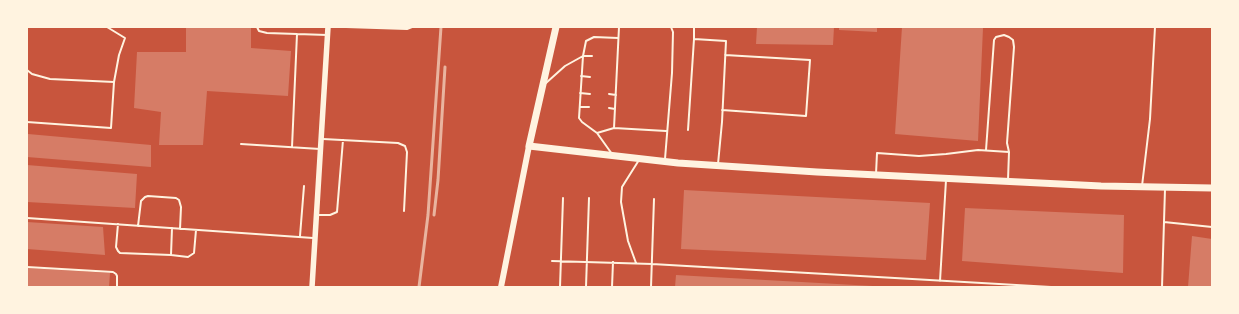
<!DOCTYPE html>
<style>
body{margin:0}
#map{position:relative;width:1239px;height:314px;overflow:hidden;background:#c8553d;font-family:Helvetica,sans-serif}
canvas{display:block}
.frame{position:absolute;inset:0;border:28px solid #fff3e0;pointer-events:none}
</style>
<div id="map">
<canvas width="1239" height="314"></canvas>
<div class="frame"></div>
</div>
<script>
const ctx = document.querySelector('canvas').getContext('2d');
ctx.lineJoin = 'round';
function fill(path, color) { ctx.fillStyle = color; ctx.fill(path, 'evenodd'); }
const poly = rows => new Path2D(rows.map(r => 'M' + r).join(''));
function stroke(path, color, width, dash) { ctx.strokeStyle = color; ctx.lineWidth = width; ctx.lineCap = dash ? 'butt' : 'round'; ctx.setLineDash(dash || []); ctx.stroke(path); }
fill(poly([
 [186,27,251,27,251,48,291,51,288,96,207,91,203,145,159,145,161,112,134,108,137,52,186,52],
 [757,27,834,27,833,45,756,44],
 [839,27,877,27,877,32,839,30],
 [902,27,963,27,983,28,978,141,895,134],
 [28,134,151,145,151,167,27,157],
 [27,165,137,174,135,208,27,202],
 [684,190,930,203,926,260,681,249],
 [965,208,1124,215,1123,273,962,261],
 [27,222,103,227,105,255,27,249],
 [1192,236,1212,239,1212,287,1188,287],
 [27,268,110,273,109,287,27,287],
 [676,275,873,286,873,287,675,287]
]), '#d67c66');
stroke(poly([
 [257,27,259,31,267,33,327,35],
 [346,27,407,29,412,27],
 [694,27,694,39,726,41,722,122,718,164],
 [27,70,32,74,50,79,114,82],
 [581,76,590,77],
 [546,83,565,66,583,56,592,56],
 [580,93,590,94],
 [609,94,616,95],
 [580,107,589,107],
 [609,108,615,109],
 [722,110,806,116,810,60,725,55],
 [27,122,111,128,114,82,119,55,125,38,107,27],
 [614,128,666,131],
 [688,130,694,39],
 [597,133,614,128,619,27],
 [323,139,398,143,405,146,407,152,404,211],
 [241,144,320,149],
 [292,147,297,34],
 [986,150,994,40,996,37,1004,35,1009,37,1013,40,1014,47,1007,143,1009,152],
 [612,154,597,133,582,122,579,118,583,56,586,41,594,37,618,38],
 [665,159,672,73,673,32,671,27],
 [876,174,877,153,919,156,946,154,978,150,1009,152,1008,180],
 [1142,186,1150,119,1155,27],
 [317,215,330,215,337,212,343,140],
 [27,218,313,238],
 [1164,222,1212,227],
 [118,224,116,247,118,251,120,253,171,255,172,228],
 [138,226,141,201,145,197,148,196,176,198,179,200,181,207,180,229],
 [300,236,304,186],
 [171,255,188,257,194,253,196,230],
 [552,261,652,264,1051,287],
 [636,263,628,241,621,202,622,187,639,160],
 [27,267,113,272,116,274,117,276,117,287],
 [940,281,946,180],
 [560,287,563,198],
 [586,287,589,198],
 [612,287,613,262],
 [651,287,654,199],
 [1162,287,1165,189]
]), '#fff3e0', 2);
stroke(poly([
 [312,287,328,27]
]), '#fff3e0', 5.5);
stroke(poly([
 [501,287,529,146]
]), '#fff3e0', 6);
stroke(poly([
 [556,27,529,146,678,163,817,172,1101,186,1212,188]
]), '#fff3e0', 7);
stroke(poly([
 [434,215,438,180,445,67],
 [419,287,428,215,441,27]
]), '#e9b49f', 3);
</script>
